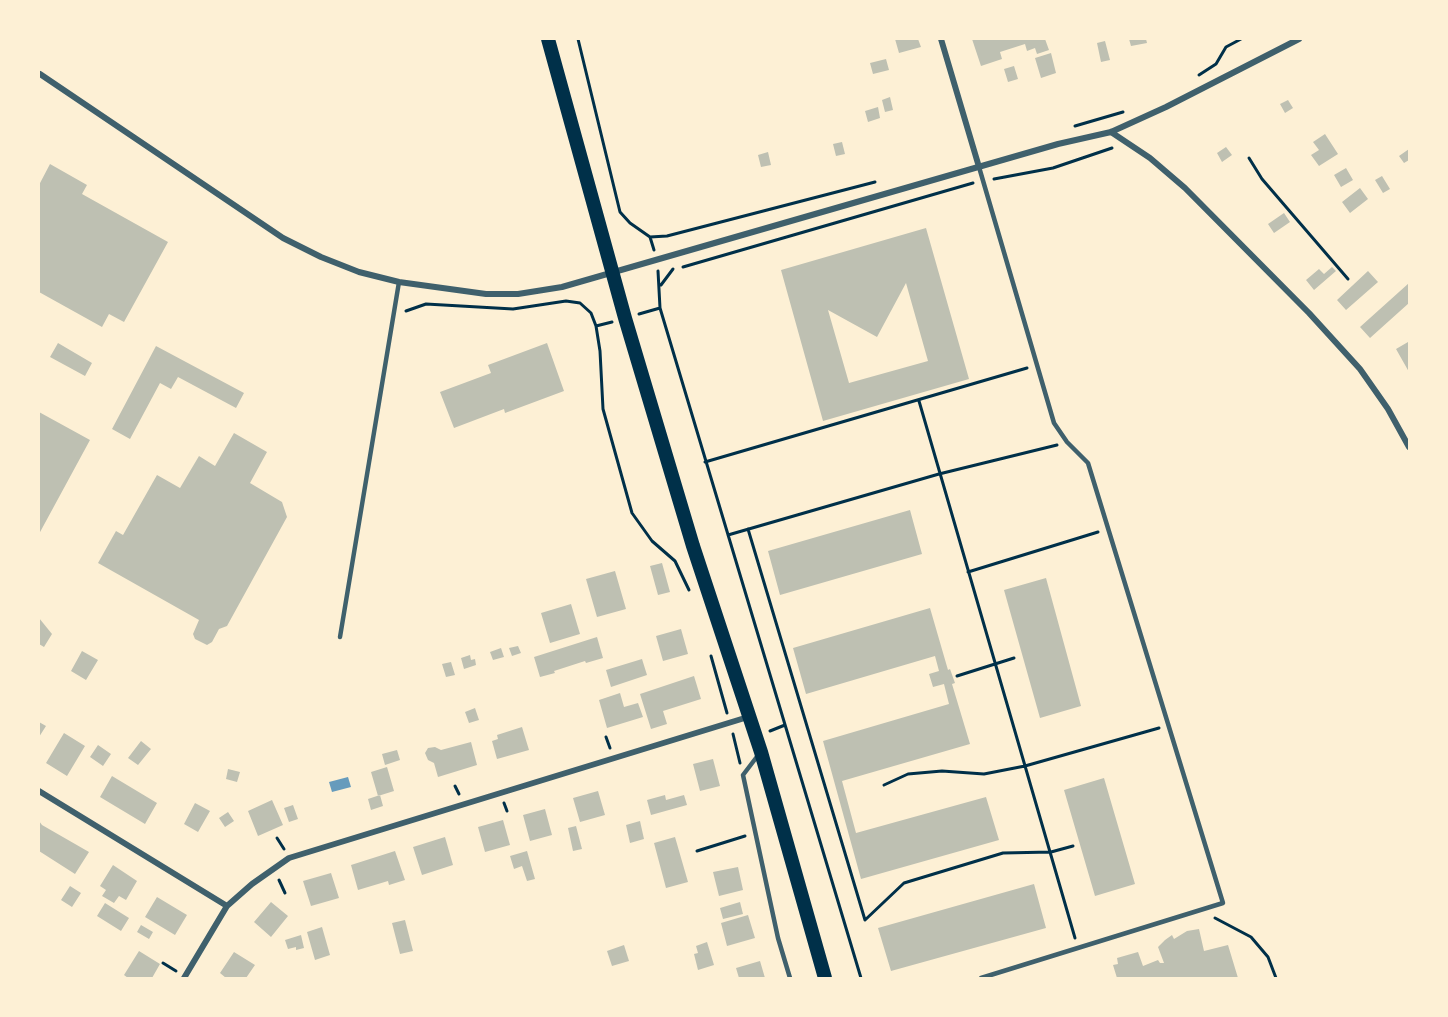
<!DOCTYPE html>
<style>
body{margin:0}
#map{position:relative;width:1448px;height:1017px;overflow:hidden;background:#fdf0d5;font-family:"Varela Round",sans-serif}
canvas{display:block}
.frame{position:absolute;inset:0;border:40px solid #fdf0d5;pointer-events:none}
</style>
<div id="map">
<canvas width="1448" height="1017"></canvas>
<div class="frame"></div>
</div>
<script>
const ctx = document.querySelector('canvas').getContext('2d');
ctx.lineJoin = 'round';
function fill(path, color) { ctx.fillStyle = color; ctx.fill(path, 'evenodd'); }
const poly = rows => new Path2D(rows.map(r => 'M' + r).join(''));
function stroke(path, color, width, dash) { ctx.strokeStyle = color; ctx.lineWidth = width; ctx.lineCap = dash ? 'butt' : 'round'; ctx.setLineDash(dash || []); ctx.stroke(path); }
fill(poly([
 [348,777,351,787,332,792,329,782]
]), '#669bbc');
fill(poly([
 [895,39,918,39,921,47,899,53],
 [972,39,1045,39,1049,50,1037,54,1035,48,1027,51,1025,44,1000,52,1002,59,981,66],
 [1129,39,1146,39,1147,43,1131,46],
 [1105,41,1110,60,1101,62,1097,43],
 [1051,53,1056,73,1041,78,1035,58],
 [886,59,889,70,873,74,870,63],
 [1014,66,1018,79,1008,82,1004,69],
 [890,97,893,110,885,112,882,100],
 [1288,100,1293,108,1285,113,1280,104],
 [878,107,880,118,868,122,865,111],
 [1325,134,1338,154,1319,166,1311,155,1319,150,1313,142],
 [842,142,845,154,836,156,833,144],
 [1226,147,1232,155,1222,162,1217,153],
 [1409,149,1409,160,1404,163,1399,156],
 [768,152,771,165,761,167,758,155],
 [50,164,87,185,82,194,168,242,124,322,109,314,102,327,39,292,39,185],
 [1346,168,1353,180,1341,187,1334,175],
 [1382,176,1390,189,1383,193,1375,180],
 [1360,188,1368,199,1350,213,1342,202],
 [1284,213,1290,222,1274,233,1268,224],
 [926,228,969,379,823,421,781,270],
 [906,283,928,361,849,383,828,310,877,337],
 [1332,267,1336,271,1314,290,1306,280,1319,269,1324,274],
 [1368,271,1378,282,1346,310,1337,300],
 [1409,283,1409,303,1370,338,1360,327],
 [1408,342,1409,344,1409,372,1396,349],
 [58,343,92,363,85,376,50,357],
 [547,343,564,391,505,413,504,409,454,428,440,392,491,373,488,365],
 [156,346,244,393,236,408,178,377,171,389,160,383,130,439,112,429],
 [39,412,90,440,39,534],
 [234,433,267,452,250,483,282,502,287,517,227,626,219,629,212,642,207,645,195,639,193,634,199,620,98,563,116,531,123,535,157,475,180,488,199,456,215,466],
 [910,510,922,554,780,595,768,551],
 [662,563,670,592,658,595,650,566],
 [615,571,626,609,597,617,586,579],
 [1046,578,1081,706,1040,718,1004,590],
 [571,604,580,634,550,643,541,613],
 [930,608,948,670,950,669,955,683,952,684,970,744,842,781,856,833,986,797,999,840,861,879,823,741,949,704,944,684,933,687,929,674,939,671,935,656,806,694,793,648],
 [39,618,52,634,44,647,39,644],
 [681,629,688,654,663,661,656,636],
 [597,637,603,658,586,663,585,661,554,671,555,673,540,677,534,657],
 [518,646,521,653,512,656,509,648],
 [501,648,504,657,493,660,490,652],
 [82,651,98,660,86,680,71,671],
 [470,655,471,660,475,659,476,665,464,669,461,658],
 [642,659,647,675,611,687,606,670],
 [451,662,455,675,446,677,442,664],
 [694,676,701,699,663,711,667,724,651,729,640,694],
 [620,693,624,707,638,703,643,717,607,728,599,700],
 [475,708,479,720,469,723,465,712],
 [39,722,46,726,39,737],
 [522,727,529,750,497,759,492,741,498,739,497,735],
 [64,733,85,746,67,776,46,763],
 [141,741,151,749,138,765,128,758],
 [471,742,477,765,438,777,434,763,428,760,425,753,428,748,435,747,441,750],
 [98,745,111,754,103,766,90,757],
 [397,750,400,760,385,765,382,754],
 [713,759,720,786,700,791,693,764],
 [387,767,394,791,378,796,371,772],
 [228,769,240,772,237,782,226,779],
 [112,776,157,803,145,824,100,797],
 [1104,778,1135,884,1095,896,1064,790],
 [598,791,605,815,580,822,573,798],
 [380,795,383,806,371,810,368,799],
 [665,795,666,800,684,795,687,805,651,815,647,800],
 [272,800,283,825,258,836,248,811],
 [195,803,210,811,198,832,184,824],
 [293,805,298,819,289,822,284,808],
 [545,809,552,835,530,841,523,815],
 [228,812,234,821,225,827,219,818],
 [503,820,510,845,485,852,478,827],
 [39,821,42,825,89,852,75,874,39,851],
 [640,821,644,839,630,843,626,825],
 [576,826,582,849,573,851,568,828],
 [445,837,453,865,422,875,413,847],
 [675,837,688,882,666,888,654,843],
 [395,851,405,880,389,885,388,881,358,890,351,865],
 [527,851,535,879,527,881,522,866,514,869,510,856],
 [113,865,137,881,126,900,119,896,114,903,102,896,106,890,100,886],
 [738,867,743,890,719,896,713,872],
 [331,873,339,898,311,906,303,881],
 [1034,884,1046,928,891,971,878,928],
 [70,886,81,893,72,907,61,900],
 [157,897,187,915,175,935,145,917],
 [271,902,288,916,271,937,254,922],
 [740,902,743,914,723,919,720,908],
 [105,903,129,918,121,931,97,916],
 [748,915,755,938,727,946,721,923],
 [405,920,413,951,400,954,392,923],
 [141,925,153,932,149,939,137,932],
 [322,927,330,955,315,960,307,932],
 [1199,929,1204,951,1228,945,1238,978,1117,978,1113,965,1118,964,1117,958,1138,952,1143,966,1158,960,1160,963,1164,963,1158,947,1165,940,1172,935,1174,939,1187,931],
 [301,935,304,948,296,950,296,947,288,949,285,940],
 [707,942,714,965,698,970,694,954,698,953,696,946],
 [624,945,629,961,612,966,607,951],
 [139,951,160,964,152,978,128,978,124,975],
 [234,952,255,965,246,978,226,978,220,973],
 [760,961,765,978,739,978,736,968]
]), '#bec0b2');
stroke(poly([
 [578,39,620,212,630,223,650,237,654,250],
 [1199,75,1216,64,1226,47,1241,39],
 [1075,126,1123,112],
 [1249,158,1262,179,1348,279],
 [994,179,1053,168,1112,148],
 [650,237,667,236,875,182],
 [683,267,973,183],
 [658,271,660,308,861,978],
 [661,285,673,269],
 [406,311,426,304,513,309,566,301,580,303,591,313,596,326,612,322],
 [639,314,660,308],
 [596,326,600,351,603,409,632,513,652,541,675,561,689,590],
 [919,401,1075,938],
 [705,462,1027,368],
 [748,529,865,920,904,883,1003,853,1051,852,1073,846],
 [728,535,939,474,1057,445],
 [968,572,1098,532],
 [711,656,727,713],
 [957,676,1014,658],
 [770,731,785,725],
 [733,734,740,763],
 [606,737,610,748],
 [884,785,908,774,942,771,984,774,1025,766,1159,728],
 [455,786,459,794],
 [504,803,507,811],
 [277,838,284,849],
 [697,851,745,836],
 [279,880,285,893],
 [1215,918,1251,937,1268,957,1276,978],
 [163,963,176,971]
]), '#003049', 3);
stroke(poly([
 [979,167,1054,423,1067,442,1088,463,1223,903,981,978],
 [340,637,399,282],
 [759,754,743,775,778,938,790,978]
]), '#3f606c', 4.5);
stroke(poly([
 [941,39,979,167],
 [40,74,283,238,321,257,359,272,399,282,486,294,518,294,562,287,1058,144,1111,132,1166,107,1299,39],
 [1111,132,1150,158,1185,188,1309,313,1360,369,1388,409,1409,447],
 [39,791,227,906],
 [184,978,227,906,252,884,289,858,748,717]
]), '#3f606c', 6);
stroke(poly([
 [548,39,625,318,693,546,761,752,825,978]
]), '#003049', 14);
</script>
